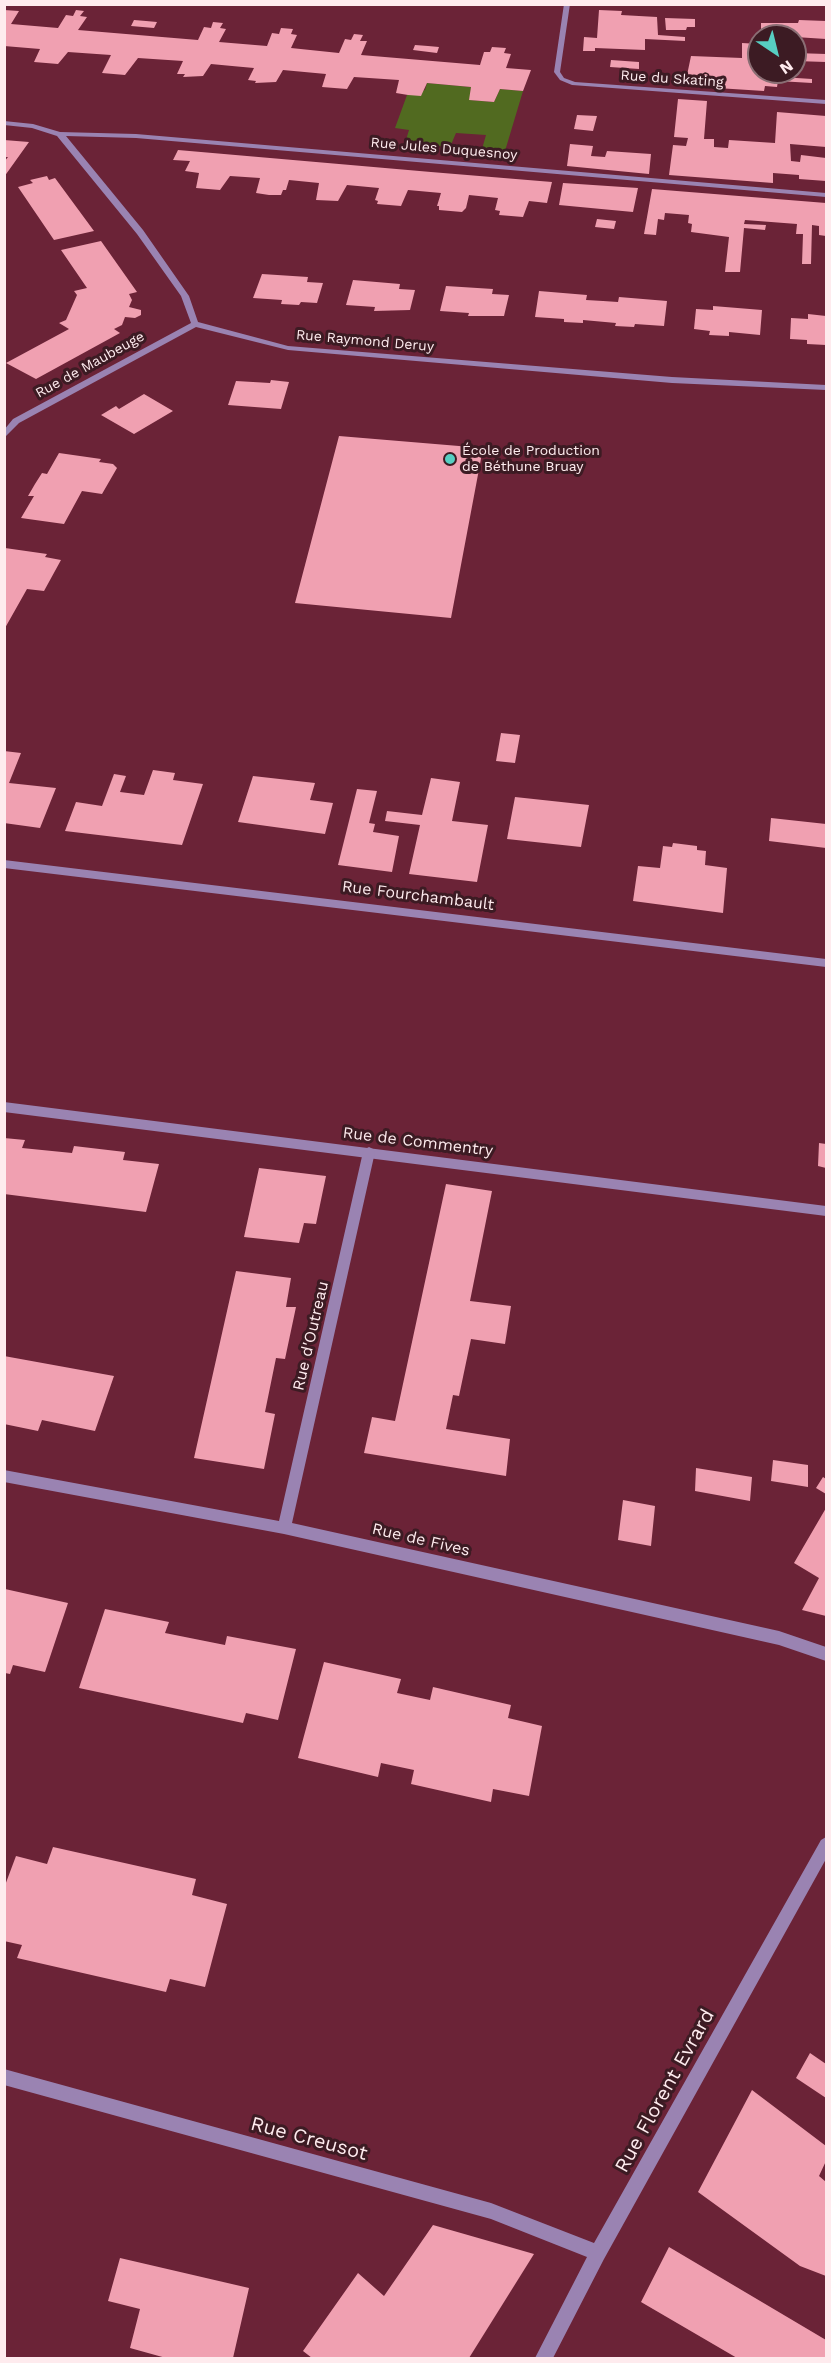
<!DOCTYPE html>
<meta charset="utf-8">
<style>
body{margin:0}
#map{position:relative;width:831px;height:2363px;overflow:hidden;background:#6b2337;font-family:"Work Sans",sans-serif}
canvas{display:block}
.frame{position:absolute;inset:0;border:6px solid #feebee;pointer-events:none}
.north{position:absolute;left:747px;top:24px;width:60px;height:60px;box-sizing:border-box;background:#3c1b23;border:2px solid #8a6e74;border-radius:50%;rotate:145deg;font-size:16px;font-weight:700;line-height:24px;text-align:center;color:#feebee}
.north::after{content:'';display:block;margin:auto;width:21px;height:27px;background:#57cec2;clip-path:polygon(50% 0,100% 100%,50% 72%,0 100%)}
</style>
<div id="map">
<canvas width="831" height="2363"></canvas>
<div class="frame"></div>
<div class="north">N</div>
</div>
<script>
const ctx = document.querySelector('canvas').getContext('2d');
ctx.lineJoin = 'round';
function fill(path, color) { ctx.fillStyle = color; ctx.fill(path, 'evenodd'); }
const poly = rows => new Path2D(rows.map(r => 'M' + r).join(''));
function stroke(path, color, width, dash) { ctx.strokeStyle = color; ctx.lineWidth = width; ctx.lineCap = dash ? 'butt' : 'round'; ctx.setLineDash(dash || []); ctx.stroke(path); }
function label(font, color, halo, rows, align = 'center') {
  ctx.font = font + ' "Work Sans",sans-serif'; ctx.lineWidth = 6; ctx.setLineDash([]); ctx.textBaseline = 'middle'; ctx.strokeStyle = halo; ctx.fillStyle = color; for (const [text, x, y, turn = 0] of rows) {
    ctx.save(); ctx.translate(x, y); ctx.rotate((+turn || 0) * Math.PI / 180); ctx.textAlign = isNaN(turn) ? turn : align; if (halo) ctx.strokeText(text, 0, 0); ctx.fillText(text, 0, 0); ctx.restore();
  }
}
fill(poly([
 [427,83,471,87,470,100,494,102,500,89,523,91,505,151,482,149,486,135,456,133,450,147,405,143,409,130,395,128,407,95,425,90]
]), '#516a20');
fill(poly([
 [4,10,19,11,11,24,58,28,66,15,73,16,76,10,84,11,80,16,87,17,78,30,198,40,204,27,211,28,213,22,223,23,220,28,226,29,219,42,267,46,272,33,279,34,281,28,293,29,291,34,297,35,291,48,339,53,345,39,351,40,354,34,363,35,360,41,367,41,361,55,480,65,484,52,490,52,492,47,506,48,504,53,511,54,506,68,531,70,523,91,500,89,494,102,469,100,471,87,427,83,421,96,408,95,396,93,399,80,354,77,347,89,322,87,326,74,283,70,276,82,255,83,256,81,248,80,254,68,232,66,211,64,203,76,183,77,185,74,177,74,183,61,138,58,125,75,102,73,111,55,68,52,58,64,34,62,40,49,4,46],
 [599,10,622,11,621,15,657,17,658,35,685,37,685,41,645,39,645,50,595,48,595,51,583,51,584,37,597,38],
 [665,18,695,19,695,27,687,27,686,30,666,30],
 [134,20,146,21,157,22,154,28,131,26],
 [799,20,826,21,826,39,780,36,780,29,761,29,761,23,798,23],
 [742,43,759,44,759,72,781,72,781,77,812,79,812,83,778,81,777,87,765,86,764,91,717,88,717,82,686,80,691,56,742,58],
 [415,45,428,46,439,47,437,53,413,50],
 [795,53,826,54,826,62,795,61],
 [611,60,639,62,639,69,610,67],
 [678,99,707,101,704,139,714,139,714,147,728,148,729,140,775,143,777,112,826,116,826,147,790,144,791,161,800,162,801,155,826,158,826,181,799,179,799,175,773,173,773,183,669,175,673,145,686,146,688,138,674,137],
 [577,115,597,116,593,131,574,129],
 [4,140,29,142,4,177,4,162,8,157,4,157],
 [570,144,593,146,591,156,605,157,607,151,651,154,649,174,567,166],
 [178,150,431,172,552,182,547,203,529,201,523,217,499,215,500,211,495,210,498,198,469,195,466,208,462,212,439,210,439,206,437,206,441,193,408,190,401,206,377,204,378,201,375,200,379,188,347,185,338,201,316,200,319,183,289,180,286,190,283,190,281,195,269,195,256,193,260,178,230,176,220,190,196,188,199,173,185,171,190,161,173,160],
 [47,176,49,180,55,178,94,231,54,240,18,187,33,183,30,180],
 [563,183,638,188,633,212,559,205],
 [652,189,826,203,826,236,819,235,819,226,812,225,811,264,802,264,803,234,796,234,797,224,745,220,744,224,766,225,765,230,744,228,740,272,725,272,729,237,691,232,692,224,688,223,689,215,665,213,664,220,658,219,656,235,644,234],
 [597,219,616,221,614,229,595,227],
 [101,241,137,292,129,294,132,300,129,307,141,310,141,315,135,318,125,317,122,325,114,329,120,333,36,379,6,363,69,329,59,323,66,320,77,295,74,291,87,288,61,250],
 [262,274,308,277,307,282,323,283,317,303,301,302,299,305,281,304,282,300,253,298],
 [353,280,400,284,399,289,415,290,410,310,374,311,375,307,346,305],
 [446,286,493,289,492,294,509,295,504,316,468,316,469,313,440,311],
 [539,291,587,295,586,300,603,301,618,302,619,297,667,301,664,326,635,324,634,327,615,326,616,323,583,320,583,323,564,322,564,319,535,317],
 [713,306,762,310,760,335,729,332,729,336,709,335,710,331,694,329,696,309,713,310],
 [808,314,826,316,826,345,807,344,807,340,790,339,791,318,808,319],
 [271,380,289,382,281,409,228,405,236,381,270,383],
 [144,394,173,411,134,434,101,415,116,406,119,409],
 [339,436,483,448,451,618,295,603],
 [59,453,101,459,99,462,113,464,117,468,102,494,82,491,64,524,21,518,34,496,28,496,35,484,42,473,47,474],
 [5,548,47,554,45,557,61,560,44,591,27,589,5,628],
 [501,733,520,735,515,763,496,761],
 [4,751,21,753,9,783,56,788,40,828,4,823],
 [153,770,175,773,173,780,203,784,182,845,65,831,76,802,102,806,114,774,126,776,120,792,144,795],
 [253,776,315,783,310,800,333,803,325,834,238,822],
 [431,778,460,782,452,821,488,825,477,882,409,874,420,825,385,821,387,811,422,815],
 [357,789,377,791,369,823,375,824,373,832,399,836,392,872,338,865],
 [515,797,589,805,581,847,507,839],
 [771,818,826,824,826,848,769,841],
 [673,843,697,846,697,850,706,851,705,865,727,868,723,913,633,901,638,866,660,868,663,846,672,847],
 [4,1138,25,1140,22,1148,72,1153,74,1146,125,1152,123,1160,159,1164,146,1212,4,1194],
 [819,1143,826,1144,826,1168,818,1166],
 [259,1168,326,1176,316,1224,304,1223,299,1243,244,1237],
 [446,1184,492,1191,470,1301,511,1306,505,1344,471,1339,459,1396,453,1395,446,1429,510,1439,506,1476,364,1453,372,1417,395,1421],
 [236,1271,291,1278,286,1307,296,1307,285,1359,276,1358,265,1412,275,1414,264,1469,194,1458],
 [4,1356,114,1376,95,1431,42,1420,38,1431,4,1424],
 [773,1460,808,1465,808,1487,771,1481],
 [696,1468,752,1477,750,1501,695,1491],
 [823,1477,826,1479,826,1494,816,1488],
 [623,1500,655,1506,651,1546,618,1540],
 [826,1508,826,1616,802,1610,819,1578,794,1563],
 [5,1589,68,1603,45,1672,13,1665,10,1674,5,1673],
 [105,1609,169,1622,165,1633,225,1645,227,1636,296,1649,278,1720,246,1713,243,1723,79,1688],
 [324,1662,401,1679,397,1693,430,1700,433,1687,511,1705,508,1718,542,1726,529,1796,493,1789,491,1802,411,1784,414,1770,381,1763,378,1777,298,1758],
 [53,1847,196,1879,192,1895,227,1904,205,1987,170,1979,166,1992,17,1958,22,1945,4,1941,4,1888,16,1856,47,1864],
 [810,2053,826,2064,826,2098,796,2078],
 [752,2090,826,2146,826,2161,819,2176,826,2182,826,2276,800,2266,698,2192],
 [433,2225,534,2254,469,2358,312,2358,303,2351,358,2273,384,2296],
 [669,2247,826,2340,826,2358,737,2358,641,2302],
 [120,2258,249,2288,233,2358,166,2358,130,2348,140,2309,108,2301]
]), '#f0a0b1');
fill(poly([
 [4,1102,826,1206,826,1216,4,1112,4,1102]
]), '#9a83b2');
fill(poly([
 [564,4,570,4,560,72,564,78,575,82,826,100,826,104,572,85,560,80,554,72,564,4],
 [726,4,776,4,773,6,726,4],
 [4,121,33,124,60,132,136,134,826,193,826,197,136,138,66,136,143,230,189,296,198,322,288,346,672,377,826,385,826,390,672,383,288,350,196,327,19,423,4,438,4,430,13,419,191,323,181,296,137,234,57,136,32,128,4,125,4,121],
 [4,860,826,959,826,967,4,868,4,860],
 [369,1147,373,1149,375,1152,292,1523,779,1631,826,1647,826,1661,779,1645,284,1534,4,1482,4,1470,279,1521,363,1152,365,1149,369,1147],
 [826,1837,826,1859,604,2259,553,2358,535,2358,587,2257,491,2219,4,2085,4,2069,491,2203,594,2243,821,1840,826,1837]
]), '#9a83b2');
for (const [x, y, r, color] of [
 [450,459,6,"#57cec2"]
]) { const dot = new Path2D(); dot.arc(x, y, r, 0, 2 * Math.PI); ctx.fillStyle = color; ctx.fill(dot); stroke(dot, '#3c1b23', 2); }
label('14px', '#feebee', '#3c1b23', [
 ["Rue du Skating",672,79,4],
 ["Rue Jules Duquesnoy",444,149,5],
 ["Rue Raymond Deruy",365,341,5],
 ["Rue de Maubeuge",90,365,-29]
]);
label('14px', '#feebee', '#3c1b23', [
 ["École de Production",462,451],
 ["de Béthune Bruay",462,467]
], 'left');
label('16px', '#feebee', '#3c1b23', [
 ["Rue Fourchambault",418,896,7],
 ["Rue de Commentry",418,1142,7],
 ["Rue d'Outreau",311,1336,-77],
 ["Rue de Fives",421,1540,13]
]);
label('20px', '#feebee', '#3c1b23', [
 ["Rue Florent Evrard",665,2091,-61],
 ["Rue Creusot",309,2139,15]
]);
</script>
